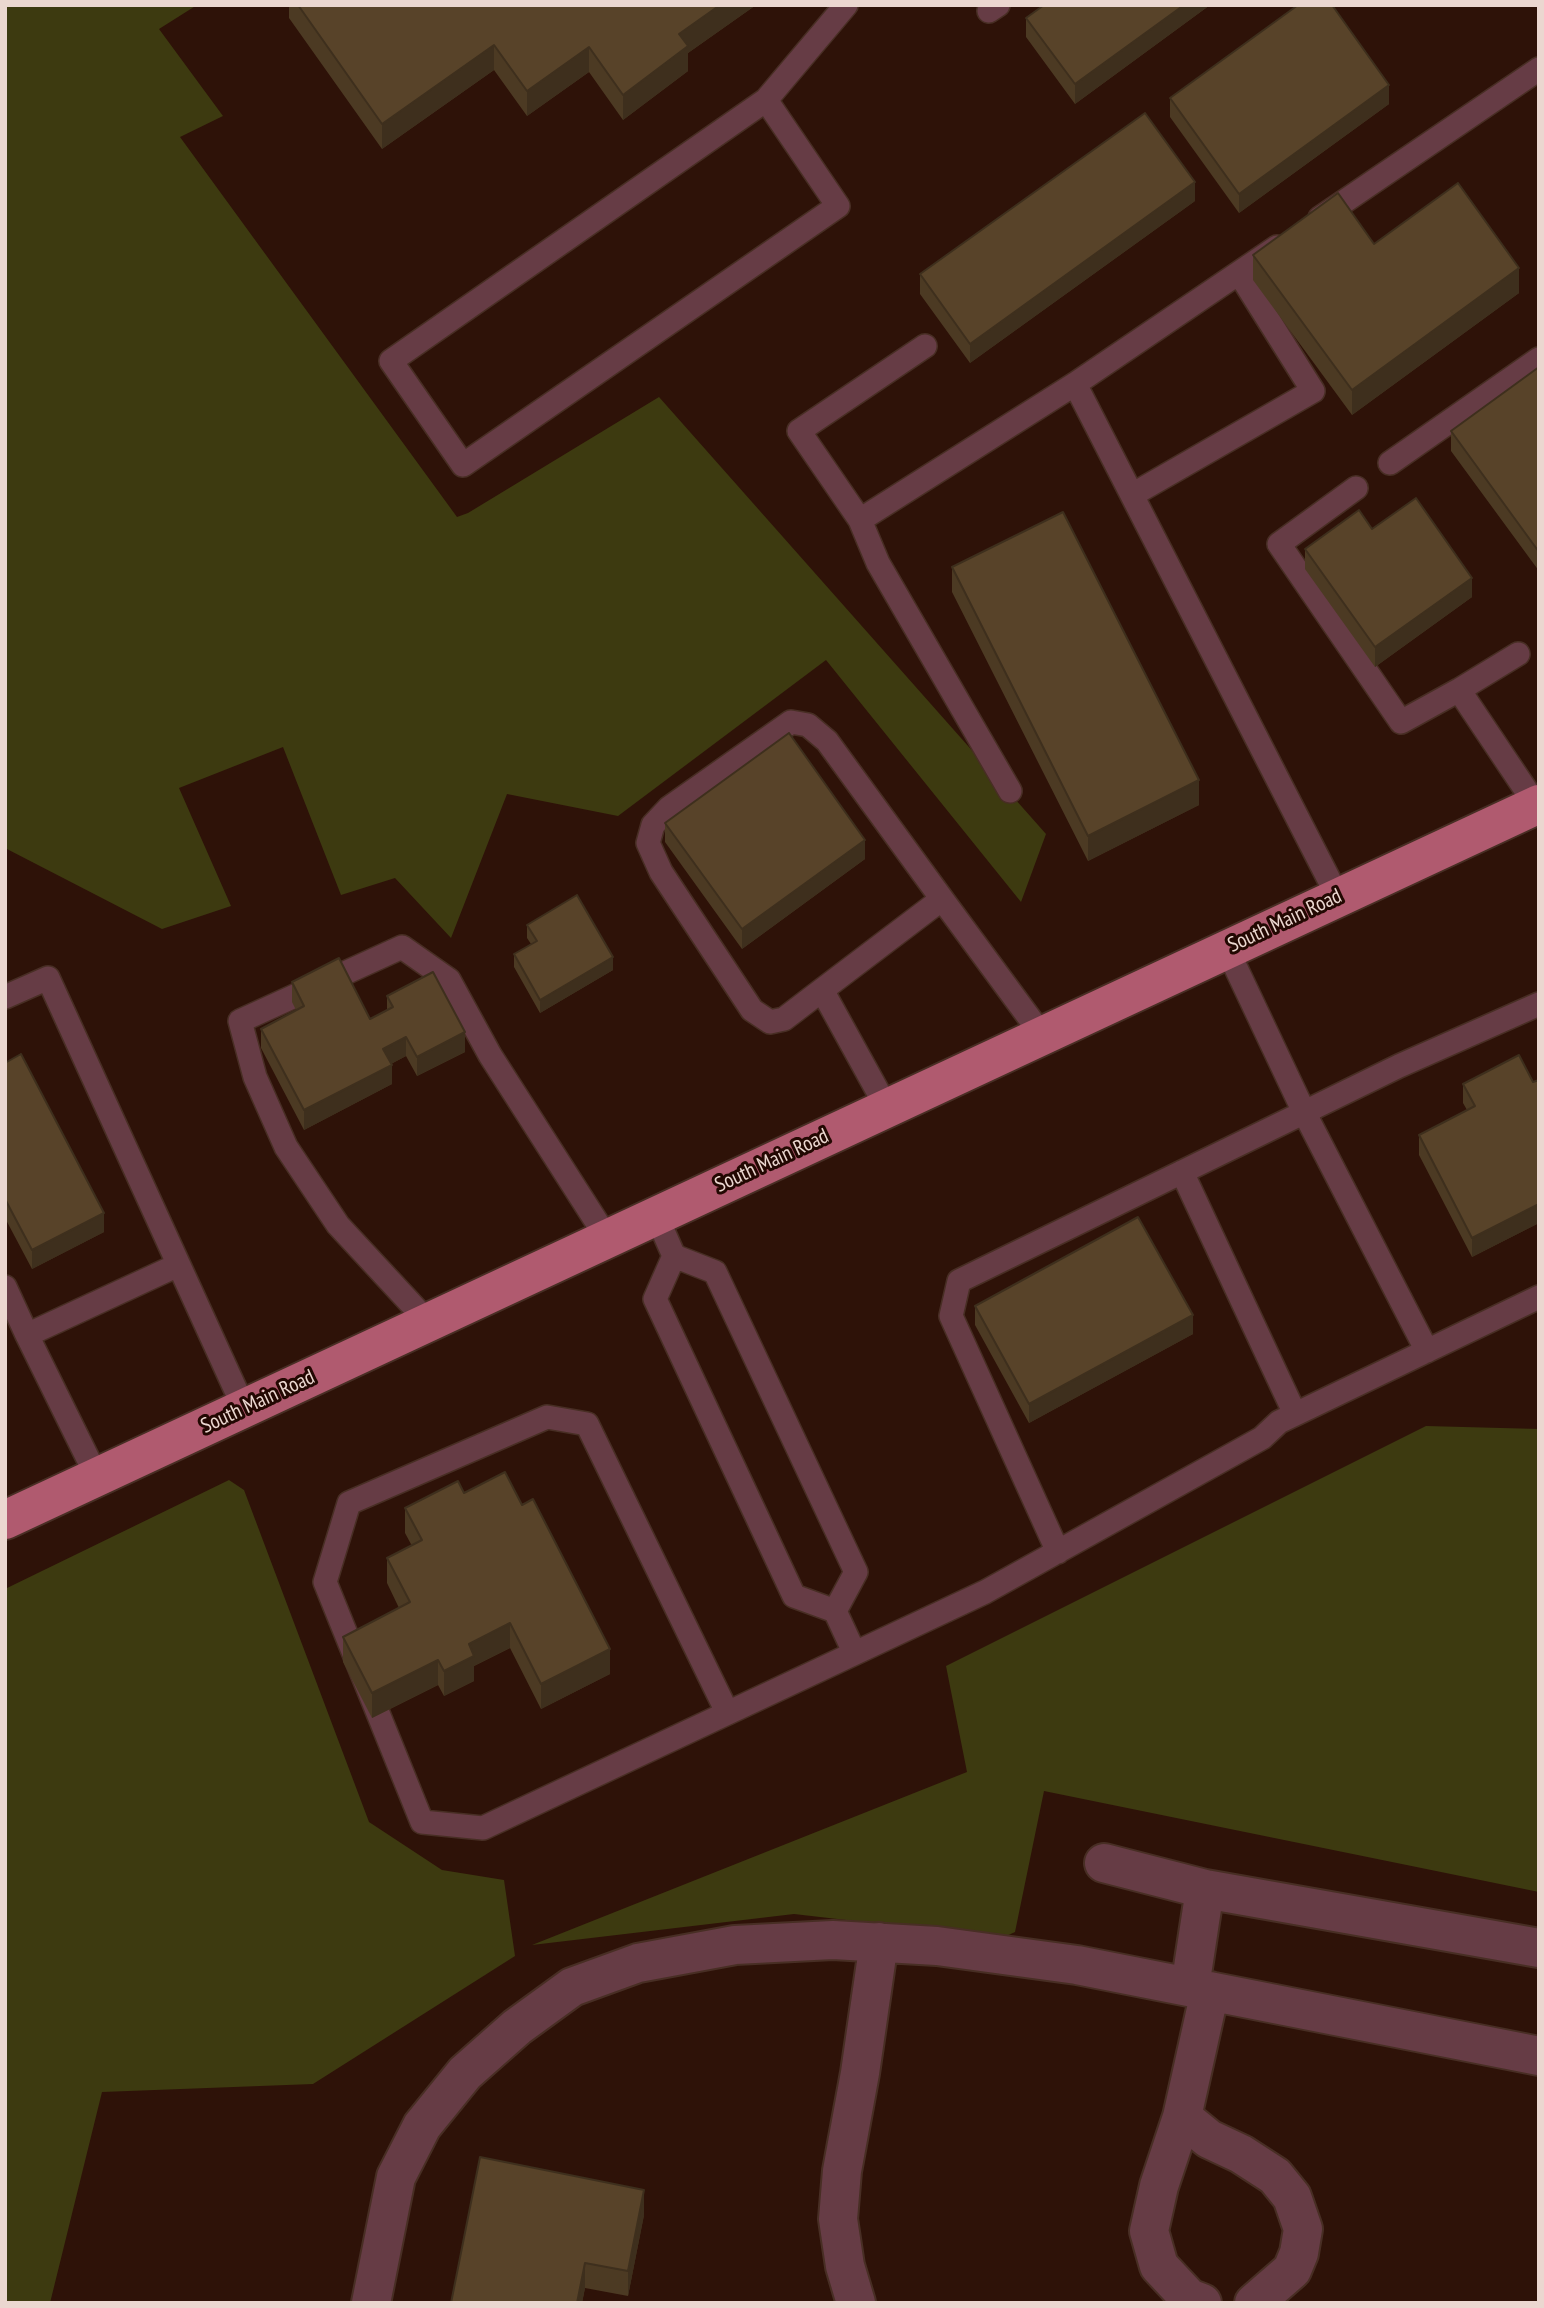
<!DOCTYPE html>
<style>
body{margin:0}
#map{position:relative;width:1544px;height:2308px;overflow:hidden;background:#2e1208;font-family:"PT Sans Narrow",sans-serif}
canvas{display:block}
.frame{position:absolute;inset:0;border:7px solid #ebd7d0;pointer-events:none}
</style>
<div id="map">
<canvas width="1544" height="2308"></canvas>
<div class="frame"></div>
</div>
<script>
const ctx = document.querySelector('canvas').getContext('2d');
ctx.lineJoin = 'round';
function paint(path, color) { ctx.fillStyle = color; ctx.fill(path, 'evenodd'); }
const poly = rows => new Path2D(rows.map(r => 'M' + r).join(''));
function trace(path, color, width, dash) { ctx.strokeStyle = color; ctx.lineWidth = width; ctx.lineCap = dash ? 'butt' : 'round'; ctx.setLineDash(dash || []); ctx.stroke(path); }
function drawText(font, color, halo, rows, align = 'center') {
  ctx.font = font + ' "PT Sans Narrow",sans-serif'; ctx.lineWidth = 6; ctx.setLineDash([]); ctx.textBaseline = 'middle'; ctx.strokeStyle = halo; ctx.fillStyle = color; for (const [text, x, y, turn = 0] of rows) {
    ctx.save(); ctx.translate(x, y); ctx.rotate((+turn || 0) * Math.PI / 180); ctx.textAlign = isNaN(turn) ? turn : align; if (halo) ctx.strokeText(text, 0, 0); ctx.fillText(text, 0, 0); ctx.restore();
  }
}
paint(poly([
 [5,5,197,5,159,29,223,116,180,137,457,517,468,513,659,397,1046,834,1021,902,826,660,618,816,507,794,451,938,395,878,341,895,283,747,179,788,231,906,162,929,5,848],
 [1426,1426,1539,1429,1539,1892,1044,1791,1015,1932,1002,1938,794,1914,532,1945,967,1772,946,1666],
 [229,1480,244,1490,369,1822,442,1870,504,1880,515,1956,313,2084,102,2092,50,2303,5,2303,5,1589]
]), '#3d3a10');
const service = poly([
 [989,11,998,5],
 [766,100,838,206,463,465,391,361,766,100,846,5],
 [1320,218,1539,69],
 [1075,384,1338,897],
 [1390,463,1539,359],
 [1356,488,1279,544,1401,722,1459,690,1536,805],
 [1132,495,1313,391,1239,273],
 [860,520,799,431,925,346],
 [1459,690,1518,654],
 [1010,791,878,563,860,520,1075,384,1277,247],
 [1227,949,1304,1112,1427,1351],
 [822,990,784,1019,770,1022,752,1010,661,872,648,843,653,825,669,808,791,722,808,725,827,741,942,899],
 [5,997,48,978,244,1408],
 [887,1108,822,990,942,899,1042,1035],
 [1182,1172,1295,1414],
 [656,1215,674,1256,715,1272,856,1572,835,1611],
 [674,1256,655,1299,794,1596,835,1611,854,1652],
 [5,1287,27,1335,178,1265],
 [428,1322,338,1225,286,1147,255,1077,240,1021,402,947,449,980,490,1055,607,1238],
 [27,1335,97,1477],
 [1058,1552,951,1316,959,1281,1399,1066,1539,1004],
 [727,1712,587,1424,547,1417,349,1503,325,1582,422,1822,483,1828,985,1592,1262,1438,1279,1422,1539,1297]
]);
const minor = poly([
 [1104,1863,1205,1889,1190,1987],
 [1205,1889,1539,1948],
 [1182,2117,1209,2139,1241,2154,1275,2176,1292,2197,1303,2229,1299,2253,1292,2270,1254,2303],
 [371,2303,396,2177,422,2126,465,2073,517,2027,572,1987,638,1963,735,1945,833,1940,937,1946,1077,1965,1539,2056],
 [856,2303,845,2266,838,2219,842,2171,860,2073,879,1942],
 [1202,2303,1189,2298,1159,2266,1149,2231,1159,2186,1182,2117,1210,1991]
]);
const primary = poly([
 [5,1520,1539,804]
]);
trace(service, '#482e24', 26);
trace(minor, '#482e24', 42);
trace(primary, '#482e24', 42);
trace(service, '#663c45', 23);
trace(minor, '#663c45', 38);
trace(primary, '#b05a6f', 38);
paint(poly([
 [289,5,756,5,688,53,688,71,623,120,589,72,527,116,494,70,382,149,289,18],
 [1210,5,1075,104,1026,37,1026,18],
 [1170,98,1389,104,1239,213,1170,117],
 [1195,201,970,363,920,294,920,274],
 [1374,244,1519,293,1352,415,1253,280,1253,255],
 [1539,367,1539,571,1451,451,1451,431],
 [1372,529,1472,597,1375,667,1305,569,1305,549],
 [952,567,1199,805,1088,861,952,592],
 [665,823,865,859,742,949,665,842],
 [527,925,613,970,540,1013,514,967,514,954,531,944,527,938],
 [292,982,370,1019,387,1010,387,996,465,1052,417,1076,406,1056,391,1064,392,1084,304,1130,261,1048,261,1029,296,1010,292,1002],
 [5,1063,104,1232,32,1269,5,1218],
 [1539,1080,1539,1223,1472,1257,1419,1155,1419,1135,1467,1110,1463,1103,1463,1084,1533,1082],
 [975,1306,1193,1334,1029,1423,975,1325],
 [464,1493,610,1674,541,1709,510,1648,474,1666,474,1681,444,1696,438,1685,372,1718,343,1662,343,1637,399,1608,387,1583,387,1558,412,1546,405,1533,405,1508],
 [644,2215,628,2296,585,2288,582,2303,451,2303]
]), '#4c3a23');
paint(poly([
 [720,5,756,5,688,53,688,71,623,120,623,95,679,34],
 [1184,5,1210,5,1075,104,1075,84],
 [494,45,494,70,382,149,382,124],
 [589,47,589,72,527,116,527,91],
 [1389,85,1389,104,1239,213,1239,194],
 [1195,182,1195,201,970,363,970,344],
 [1519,268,1519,293,1352,415,1352,390],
 [1472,578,1472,597,1375,667,1375,647],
 [1199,780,1199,805,1088,861,1088,836],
 [865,840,865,859,742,949,742,929],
 [613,957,613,970,540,1013,540,1000],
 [465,1032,465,1052,417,1076,417,1057],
 [406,1037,406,1056,383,1068,383,1049],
 [392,1065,392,1084,304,1130,304,1110],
 [1539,1204,1539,1223,1472,1257,1472,1238],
 [104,1213,104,1232,32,1269,32,1250],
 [1193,1315,1193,1334,1029,1423,1029,1404],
 [510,1623,510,1648,474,1666,474,1681,444,1696,444,1671,469,1644],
 [610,1649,610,1674,541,1709,541,1684],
 [438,1660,438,1685,372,1718,372,1693],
 [644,2190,644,2215,628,2296,628,2271],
 [585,2263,585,2288,582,2303,577,2303]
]), '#3e2f1d');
const building = poly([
 [298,5,720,5,679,34,688,46,623,95,589,47,527,91,494,45,382,124,298,5],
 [1044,5,1184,5,1075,84,1026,18,1044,5],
 [1298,5,1332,5,1389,85,1239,194,1170,98,1298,5],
 [1145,113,1195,182,970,344,920,274,1145,113],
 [1458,183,1519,268,1352,390,1253,255,1338,193,1374,244,1458,183],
 [1539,367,1539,552,1451,431,1539,367],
 [1416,498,1472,578,1375,647,1305,549,1359,510,1372,529,1416,498],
 [1063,512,1199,780,1088,836,952,567,1063,512],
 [789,733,865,840,742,929,665,823,789,733],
 [577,895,613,957,540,1000,514,954,537,941,527,925,577,895],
 [339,958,370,1019,393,1007,387,996,433,972,465,1032,417,1057,406,1037,383,1049,392,1065,304,1110,261,1029,304,1006,292,982,339,958],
 [21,1054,104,1213,32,1250,5,1199,5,1063,21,1054],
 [1519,1055,1533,1082,1539,1080,1539,1204,1472,1238,1419,1135,1475,1106,1463,1084,1519,1055],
 [1138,1217,1193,1315,1029,1404,975,1306,1138,1217],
 [505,1472,522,1505,533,1499,610,1649,541,1684,510,1623,469,1644,474,1656,444,1671,438,1660,372,1693,343,1637,410,1602,387,1558,422,1540,405,1508,458,1481,464,1493,505,1472],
 [480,2157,644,2190,628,2271,585,2263,577,2303,451,2303,480,2157]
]);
paint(building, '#584329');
trace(building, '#3e2f1d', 2);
drawText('21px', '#ebd7d0', '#230802', [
 ["South Main Road",1285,921,-25],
 ["South Main Road",772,1161,-25],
 ["South Main Road",258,1402,-25]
]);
</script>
